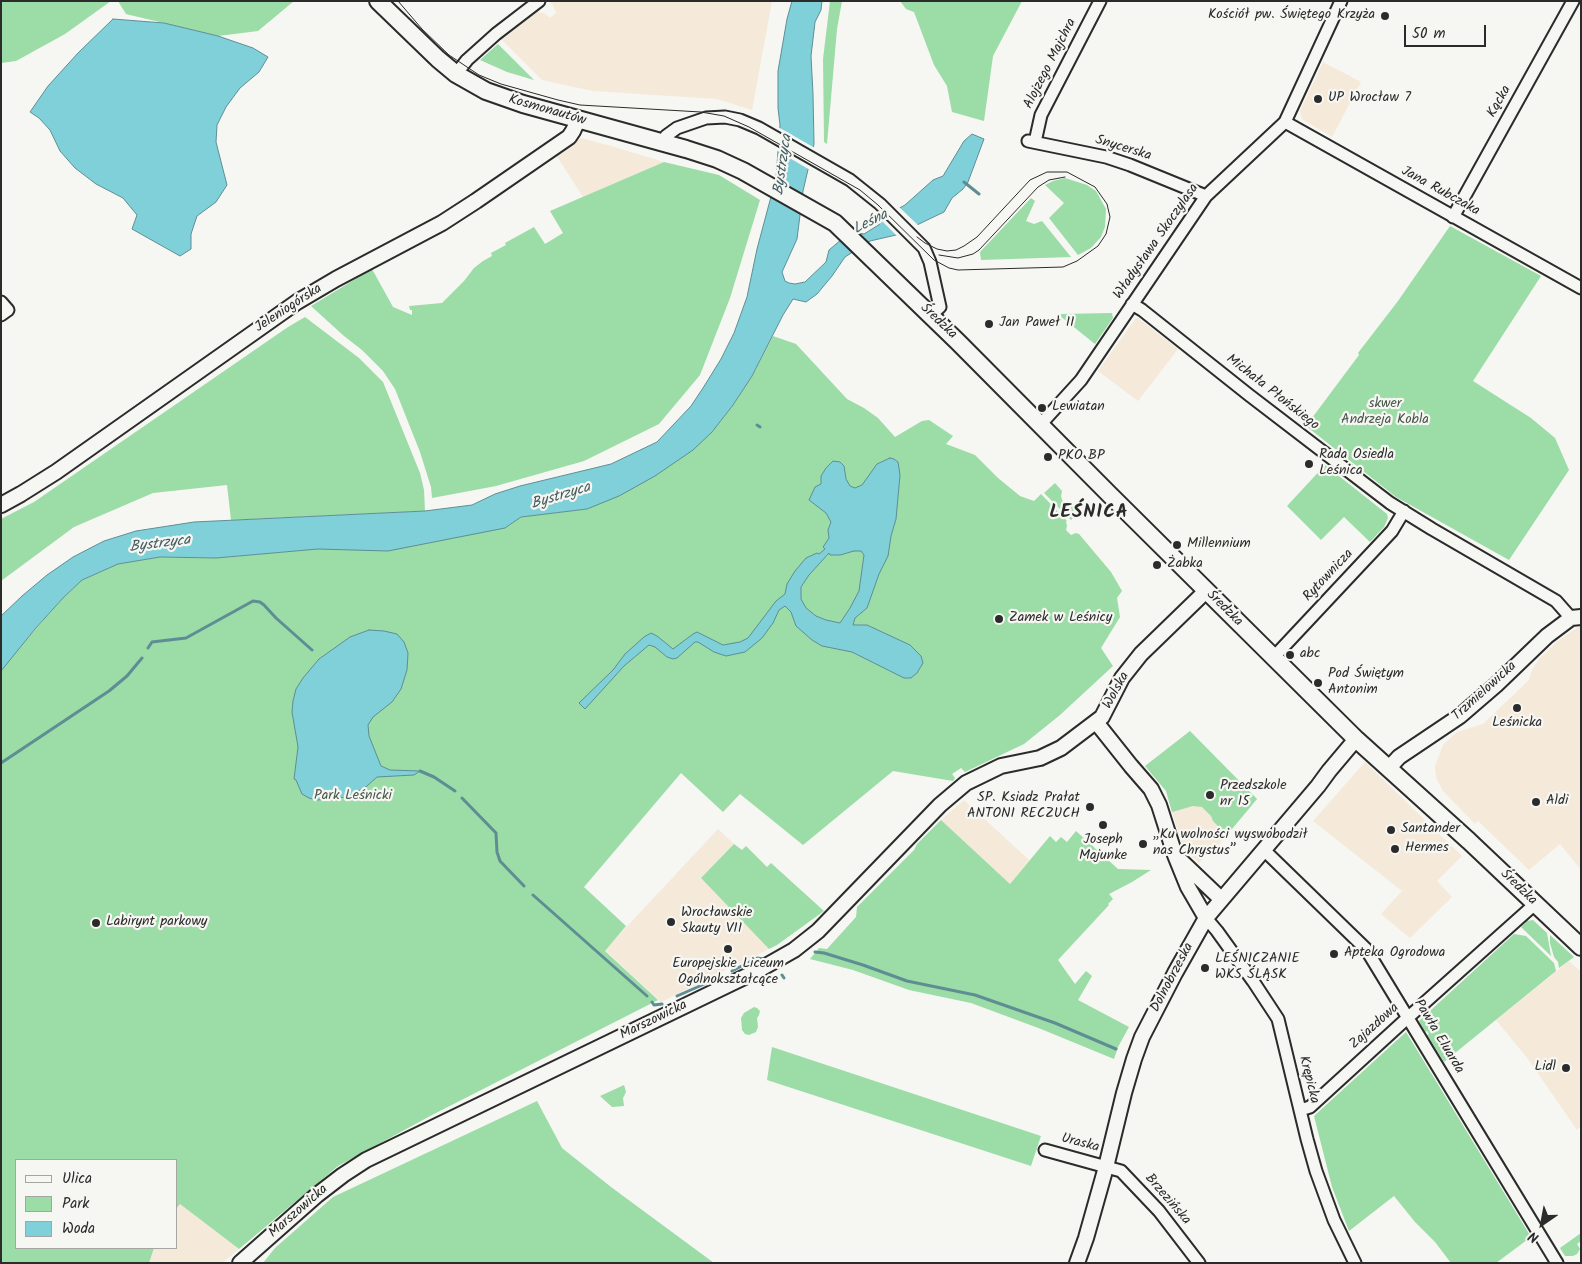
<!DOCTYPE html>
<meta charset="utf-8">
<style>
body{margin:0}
#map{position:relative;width:1582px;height:1264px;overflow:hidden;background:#f6f6f2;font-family:Kalam,sans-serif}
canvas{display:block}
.frame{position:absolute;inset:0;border:2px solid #2b2b2b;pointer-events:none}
.legend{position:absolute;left:15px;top:1159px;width:162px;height:90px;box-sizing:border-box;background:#f6f6f2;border:1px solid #a5a5a2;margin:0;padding:6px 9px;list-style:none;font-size:15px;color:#2b2b2b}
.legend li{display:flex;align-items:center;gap:10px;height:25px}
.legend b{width:25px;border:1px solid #a5a5a2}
.north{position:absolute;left:1517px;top:1199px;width:50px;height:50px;-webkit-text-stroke:4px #f6f6f2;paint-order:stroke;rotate:213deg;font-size:14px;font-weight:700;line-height:20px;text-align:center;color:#2b2b2b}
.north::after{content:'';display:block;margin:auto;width:18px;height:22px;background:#2b2b2b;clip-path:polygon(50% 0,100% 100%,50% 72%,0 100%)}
.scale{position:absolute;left:1404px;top:25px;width:82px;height:22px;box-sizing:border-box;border:2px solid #2b2b2b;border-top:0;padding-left:6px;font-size:15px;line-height:18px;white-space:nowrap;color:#2b2b2b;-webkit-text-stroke:4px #f6f6f2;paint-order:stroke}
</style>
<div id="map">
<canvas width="1582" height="1264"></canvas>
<div class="frame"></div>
<ul class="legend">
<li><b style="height:6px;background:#f6f6f2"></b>Ulica</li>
<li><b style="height:14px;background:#9bdca7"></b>Park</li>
<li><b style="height:14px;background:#80d0da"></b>Woda</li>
</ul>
<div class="north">N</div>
<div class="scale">50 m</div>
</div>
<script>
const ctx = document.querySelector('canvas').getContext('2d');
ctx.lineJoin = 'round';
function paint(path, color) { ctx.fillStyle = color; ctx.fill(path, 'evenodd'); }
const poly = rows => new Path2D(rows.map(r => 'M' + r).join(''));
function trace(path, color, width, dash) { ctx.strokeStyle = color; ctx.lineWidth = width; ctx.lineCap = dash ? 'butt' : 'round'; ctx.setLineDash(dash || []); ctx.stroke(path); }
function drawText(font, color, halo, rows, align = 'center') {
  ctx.font = font + ' Kalam,sans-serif'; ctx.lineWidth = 4.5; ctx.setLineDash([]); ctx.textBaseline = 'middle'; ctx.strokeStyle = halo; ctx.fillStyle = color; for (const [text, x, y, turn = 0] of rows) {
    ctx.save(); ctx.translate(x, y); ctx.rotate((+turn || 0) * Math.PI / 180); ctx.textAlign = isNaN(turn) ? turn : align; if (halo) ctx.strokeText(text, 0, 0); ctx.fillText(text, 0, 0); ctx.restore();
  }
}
paint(poly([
 [551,1,772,1,752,110,717,99,593,91,542,80,502,40,537,12,544,13,550,18,556,13],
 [1323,62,1361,82,1332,137,1302,119,1300,111],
 [581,138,611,146,664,162,583,197,556,155],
 [1136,318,1138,318,1178,349,1138,401,1098,371],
 [1578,627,1581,627,1581,870,1560,844,1529,870,1478,821,1475,824,1443,791,1436,778,1435,766,1443,745,1457,732,1483,724,1529,680,1531,672,1539,659,1559,640],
 [1190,731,1257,799,1222,840,1219,845,1219,852,1216,856,1210,851,1199,863,1183,848,1166,791,1145,766],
 [1365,762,1462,856,1437,881,1452,897,1410,938,1381,914,1402,891,1313,821],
 [964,800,1029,860,1010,884,941,820],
 [718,829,734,844,701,878,769,949,661,1002,605,950],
 [1569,961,1581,972,1581,1126,1577,1130,1528,1059,1496,1020],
 [180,1204,239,1249,222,1263,149,1263,154,1248,176,1248,176,1209]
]), '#f5e9da');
paint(poly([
 [1,1,111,1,65,34,16,61,1,63],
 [118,1,294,1,258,31,218,36,126,14],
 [830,1,842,1,837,29,827,144,824,142,823,59],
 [900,1,1022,1,993,56,984,121,952,112,947,86,934,65,914,12,906,9],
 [498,44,534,80,507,72,480,60],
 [664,162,719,175,760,200,730,298,700,375,659,424,584,461,496,486,432,498,431,487,420,452,395,389,383,371,362,350,344,336,311,306,372,269,393,307,412,315,412,310,410,310,409,306,442,303,464,281,474,268,483,261,492,256,491,253,506,245,505,243,534,227,545,244,563,233,550,211],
 [1065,178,1087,185,1096,191,1106,209,1105,227,1101,237,1091,248,1078,255,1049,218,1064,203,1045,185,1053,181],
 [1031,198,1035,201,1026,221,1034,224,1042,221,1071,257,981,260,980,252],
 [1450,226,1541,276,1473,381,1531,418,1555,438,1569,470,1509,560,1396,497,1306,426,1359,355,1358,353,1398,301],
 [1112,313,1113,318,1095,344,1060,316,1061,314],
 [305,317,359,358,383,382,420,473,424,490,425,511,231,520,227,485,153,493,74,527,1,581,1,519,34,502,288,327],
 [773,336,796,344,847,399,864,408,878,418,895,437,922,421,929,420,953,436,946,444,975,455,998,478,1020,496,1034,501,1041,494,1067,521,1066,522,1067,526,1066,530,1071,535,1076,533,1079,534,1111,572,1122,591,1117,598,1120,617,1101,648,1113,666,1060,715,1024,744,965,772,961,768,952,774,955,778,953,781,893,771,803,845,740,794,723,812,681,773,584,887,626,926,605,951,658,1000,432,1115,338,1166,239,1249,180,1204,176,1209,176,1160,16,1160,16,1248,154,1248,149,1263,1,1263,1,671,3,666,63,598,82,580,118,564,160,557,216,558,318,549,505,528,521,517,587,509,712,432,733,405,752,376],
 [1325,465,1387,514,1388,518,1384,527,1370,542,1344,517,1321,540,1287,506],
 [1055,483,1062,491,1061,496,1063,503,1068,507,1076,506,1080,511,1071,520,1044,493],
 [1190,731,1257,799,1227,835,1213,821,1211,816,1202,807,1193,806,1172,812,1166,791,1145,766],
 [941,820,1010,884,1050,836,1056,842,1061,837,1067,842,1076,831,1118,869,1151,870,1132,882,1109,894,1113,899,1108,904,1109,905,1058,960,1075,984,1086,971,1092,976,1078,1000,1129,1027,1118,1047,1114,1059,1041,1029,971,1003,909,990,853,970,810,959,819,948,827,949,856,917,857,907,914,850,917,844],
 [734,844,742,850,746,846,767,867,771,863,824,911,777,945,769,949,701,878],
 [1533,920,1547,933,1551,956,1521,927,1527,921],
 [1514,934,1526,936,1554,963,1556,971,1444,1062,1427,1035,1429,1034,1427,1031,1425,1032,1419,1021],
 [1550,935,1574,957,1559,968,1558,962,1554,957,1550,943],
 [754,1007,757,1008,760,1011,759,1015,757,1018,758,1027,756,1032,749,1035,745,1034,742,1030,741,1018,744,1013],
 [1406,1032,1531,1237,1496,1263,1451,1263,1435,1242,1415,1222,1394,1196,1349,1231,1332,1187,1314,1116],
 [772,1047,1041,1136,1031,1166,767,1080],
 [624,1085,626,1092,623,1098,624,1106,612,1107,600,1096],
 [537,1101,562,1148,611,1187,714,1263,263,1263,275,1248,333,1197],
 [1581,1233,1581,1241,1577,1244,1580,1249,1577,1254,1573,1256,1565,1256,1560,1248]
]), '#9bdca7');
const water = poly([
 [792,1,822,1,821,10,815,22,811,56,813,94,814,144,803,191,797,239,782,272,785,281,789,283,795,284,805,282,826,262,829,250,855,228,859,233,864,234,880,224,880,219,905,205,933,180,943,176,964,141,972,134,984,139,968,182,963,189,952,198,944,212,896,235,870,241,845,257,832,276,817,294,806,302,793,299,783,315,752,376,733,405,712,432,693,450,655,476,619,496,587,509,521,517,505,528,388,551,318,549,216,558,160,557,118,564,82,580,63,598,35,629,1,671,1,616,22,596,47,575,73,557,104,541,136,531,194,522,425,511,472,505,495,494,520,486,611,464,657,442,691,406,703,388,721,359,734,333,747,297,757,249,776,178,780,125,778,108,778,71,787,19,792,1],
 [113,19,164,23,218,36,253,48,268,57,259,72,240,88,226,107,217,125,216,142,227,185,216,202,197,216,191,234,191,249,180,256,132,229,137,215,123,198,96,184,75,168,60,151,50,130,39,118,30,112,48,86,78,53,113,19],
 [890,458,894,459,898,462,900,475,896,519,891,536,888,556,879,574,867,608,855,618,853,625,867,625,910,645,921,656,923,663,917,673,911,678,904,678,852,652,822,646,812,640,796,626,791,612,785,606,779,610,773,623,762,638,745,652,726,656,714,652,698,642,695,642,677,658,673,659,667,657,655,647,649,645,624,666,585,709,579,703,613,670,625,654,644,637,651,633,657,636,673,649,693,634,697,632,723,645,740,642,748,638,776,601,785,594,787,584,795,571,806,558,817,553,819,554,825,549,823,547,829,538,828,530,831,522,826,513,809,500,815,487,821,484,821,476,826,468,833,461,840,462,844,466,846,479,850,486,855,488,862,485,877,464,890,458],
 [854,551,861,551,864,555,859,591,850,608,840,623,826,620,816,616,806,608,801,599,801,587,809,575,829,553,830,555,840,555,854,551],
 [369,630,384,631,397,634,404,642,408,653,407,670,401,689,392,702,373,717,368,725,369,736,381,766,390,770,420,771,414,775,377,777,367,786,348,797,317,800,309,798,302,794,296,780,294,779,298,747,292,712,293,701,296,689,303,678,319,659,350,637,369,630]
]);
paint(water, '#80d0da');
trace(water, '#5e8e94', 1);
paint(poly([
 [778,127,815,148,810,170,776,150],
 [898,206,919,226,898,237,878,217]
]), '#f6f6f2');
trace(poly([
 [964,182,979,194],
 [757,425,760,427],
 [148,648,152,642,186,638,253,601,260,602,264,605,276,618,312,650],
 [1,763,109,691,127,676,142,658],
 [420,771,434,777,455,791],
 [462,798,496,833,497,852,500,861,524,886],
 [533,895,647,996],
 [815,952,824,953,863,965,907,981,975,995,1055,1023,1116,1049],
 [732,971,757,958,764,959],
 [782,975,784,978],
 [677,996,718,978],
 [652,1002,654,1005,662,1004]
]), '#5e8e94', 3);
const minor = poly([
 [456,74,467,60,496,34,539,1],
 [1285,122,1581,288],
 [1028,141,1106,157,1130,165,1206,196],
 [1035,142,1041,115,1100,1],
 [663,143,666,136,677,128,706,118,725,117,740,120,759,128,850,180,880,204,924,248,930,262,940,307,931,315],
 [1453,217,1573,1],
 [1,302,8,310,1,315],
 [1132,304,1142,310,1249,395,1390,503,1432,529,1556,601,1571,618],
 [1040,425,1081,380,1206,196,1285,122,1341,1],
 [1273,658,1392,531,1404,511],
 [1264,850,1366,949,1557,1263],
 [1206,918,1217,931,1253,981,1278,1019,1307,1139,1316,1171,1334,1220,1355,1263],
 [1300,1110,1310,1107,1403,1022,1535,904],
 [1045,1150,1121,1171,1159,1211,1199,1263]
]);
const tertiary = poly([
 [1,505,21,494,56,472,297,302,336,279,442,223,476,201,569,137,573,131,578,120],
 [1096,722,1131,766,1151,789,1159,805,1175,855,1188,887,1206,918],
 [1389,768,1399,757,1460,716,1496,685,1547,636,1571,618,1581,617],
 [1179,859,1221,899],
 [240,1263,317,1195,343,1175,366,1160,757,971,794,950,818,931,940,805,966,783,1001,766,1040,758,1061,748,1102,717,1122,678,1141,654,1206,591],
 [1077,1263,1086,1238,1106,1167,1124,1093,1134,1059,1142,1037,1175,973,1206,918,1318,786,1329,771,1356,739]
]);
const secondary = poly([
 [378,1,438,59,456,74,486,91,523,104,686,149,717,159,743,171,835,223,958,342,1109,494,1356,739,1469,841,1581,947]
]);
trace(minor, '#2b2b2b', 15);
trace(tertiary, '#2b2b2b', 18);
trace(secondary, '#2b2b2b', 20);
trace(minor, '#f6f6f2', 11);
trace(tertiary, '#f6f6f2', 14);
trace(secondary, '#f6f6f2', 16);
trace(poly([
 [398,1,422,29,449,55,479,75,501,84,558,100,580,105,701,112,724,116,749,127,860,190,878,205,934,260,949,268,958,270,1063,267,1077,261,1098,246,1106,234,1110,217,1107,204,1095,187,1067,172,1047,172,1030,180,977,237,964,246,956,250,947,251,937,249,925,243,917,237],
 [939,255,958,258,973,254,979,250,1038,187,1049,180,1065,177]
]), '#2b2b2b', 1);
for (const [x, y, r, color] of [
 [1385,16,5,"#2b2b2b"],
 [1318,99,5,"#2b2b2b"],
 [989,324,5,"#2b2b2b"],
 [1042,408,5,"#2b2b2b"],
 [1048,457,5,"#2b2b2b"],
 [1309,464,5,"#2b2b2b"],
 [1177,545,5,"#2b2b2b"],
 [1157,565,5,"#2b2b2b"],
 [999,619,5,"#2b2b2b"],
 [1290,655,5,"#2b2b2b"],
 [1318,683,5,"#2b2b2b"],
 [1517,708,5,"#2b2b2b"],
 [1210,795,5,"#2b2b2b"],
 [1536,802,5,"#2b2b2b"],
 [1090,807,5,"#2b2b2b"],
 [1103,825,5,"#2b2b2b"],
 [1391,830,5,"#2b2b2b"],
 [1143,844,5,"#2b2b2b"],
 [1395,849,5,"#2b2b2b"],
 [671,922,5,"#2b2b2b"],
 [96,923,5,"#2b2b2b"],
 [728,949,5,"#2b2b2b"],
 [1334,954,5,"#2b2b2b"],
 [1205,968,5,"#2b2b2b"],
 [1566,1068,5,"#2b2b2b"]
]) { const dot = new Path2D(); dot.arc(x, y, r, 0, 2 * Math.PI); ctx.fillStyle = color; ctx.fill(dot); trace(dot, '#f6f6f2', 2); }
drawText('14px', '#2b2b2b', '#f6f6f2', [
 ["Kościół pw. Świętego Krzyża",1375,16,"right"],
 ["UP Wrocław 7",1328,99],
 ["Jan Paweł II",999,324],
 ["Lewiatan",1052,408],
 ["Rada Osiedla",1319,456],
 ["Leśnica",1319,472],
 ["PKO BP",1058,457],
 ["Millennium",1187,545],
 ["Żabka",1167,565],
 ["Zamek w Leśnicy",1009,619],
 ["abc",1300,655],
 ["Pod Świętym",1328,675],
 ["Antonim",1328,691],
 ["Leśnicka",1517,724,"center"],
 ["Przedszkole",1220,787],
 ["nr 15",1220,803],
 ["SP. Ksiadz Prałat",1080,799,"right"],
 ["ANTONI RECZUCH",1080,815,"right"],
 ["Aldi",1546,802],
 ["Santander",1401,830],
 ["„Ku wolności wyswobodził",1153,836],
 ["nas Chrystus”",1153,852],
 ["Joseph",1103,841,"center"],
 ["Majunke",1103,857,"center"],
 ["Hermes",1405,849],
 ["Wrocławskie",681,914],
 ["Skauty VII",681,930],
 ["Labirynt parkowy",106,923],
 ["Apteka Ogrodowa",1344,954],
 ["LEŚNICZANIE",1215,960],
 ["WKS ŚLĄSK",1215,976],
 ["Europejskie Liceum",728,965,"center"],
 ["Ogólnokształcące",728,981,"center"],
 ["Lidl",1556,1068,"right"]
], 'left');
drawText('14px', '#2b2b2b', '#f6f6f2', [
 ["Alojzego Majchra",1051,64,-63],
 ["Kącka",1500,102,-61],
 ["Kosmonautów",547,111,16],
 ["Snycerska",1123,149,17],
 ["Jana Rubczaka",1440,192,29],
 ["Władysława Skoczylasa",1157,242,-55],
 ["Jeleniogórska",289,309,-33],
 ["Średzka",938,322,44],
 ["Michała Płońskiego",1272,393,38],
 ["Rytownicza",1329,576,-47],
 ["Średzka",1224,609,45],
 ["Wolska",1117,691,-61],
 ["Trzmielowicka",1485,692,-42],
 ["Średzka",1518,888,44],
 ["Dolnobrzeska",1173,978,-62],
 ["Marszowicka",654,1021,-26],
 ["Zajazdowa",1375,1027,-42],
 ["Pawła Eluarda",1438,1037,59],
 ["Krępicka",1308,1080,76],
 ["Uraska",1080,1144,15],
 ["Brzezińska",1167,1200,49],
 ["Marszowicka",299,1212,-41]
]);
drawText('14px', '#47574a', '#f6f6f2', [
 ["skwer",1385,405],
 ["Andrzeja Kobla",1385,421],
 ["Park Leśnicki",353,797]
]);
drawText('italic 15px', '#445d60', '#f6f6f2', [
 ["Bystrzyca",784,165,-82],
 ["Leśna",871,223,-27],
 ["Bystrzyca",561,497,-17],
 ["Bystrzyca",160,545,-7]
]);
ctx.letterSpacing = '1px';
drawText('bold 19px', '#2b2b2b', '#f6f6f2', [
 ["LEŚNICA",1089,514]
]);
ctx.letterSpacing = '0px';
</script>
